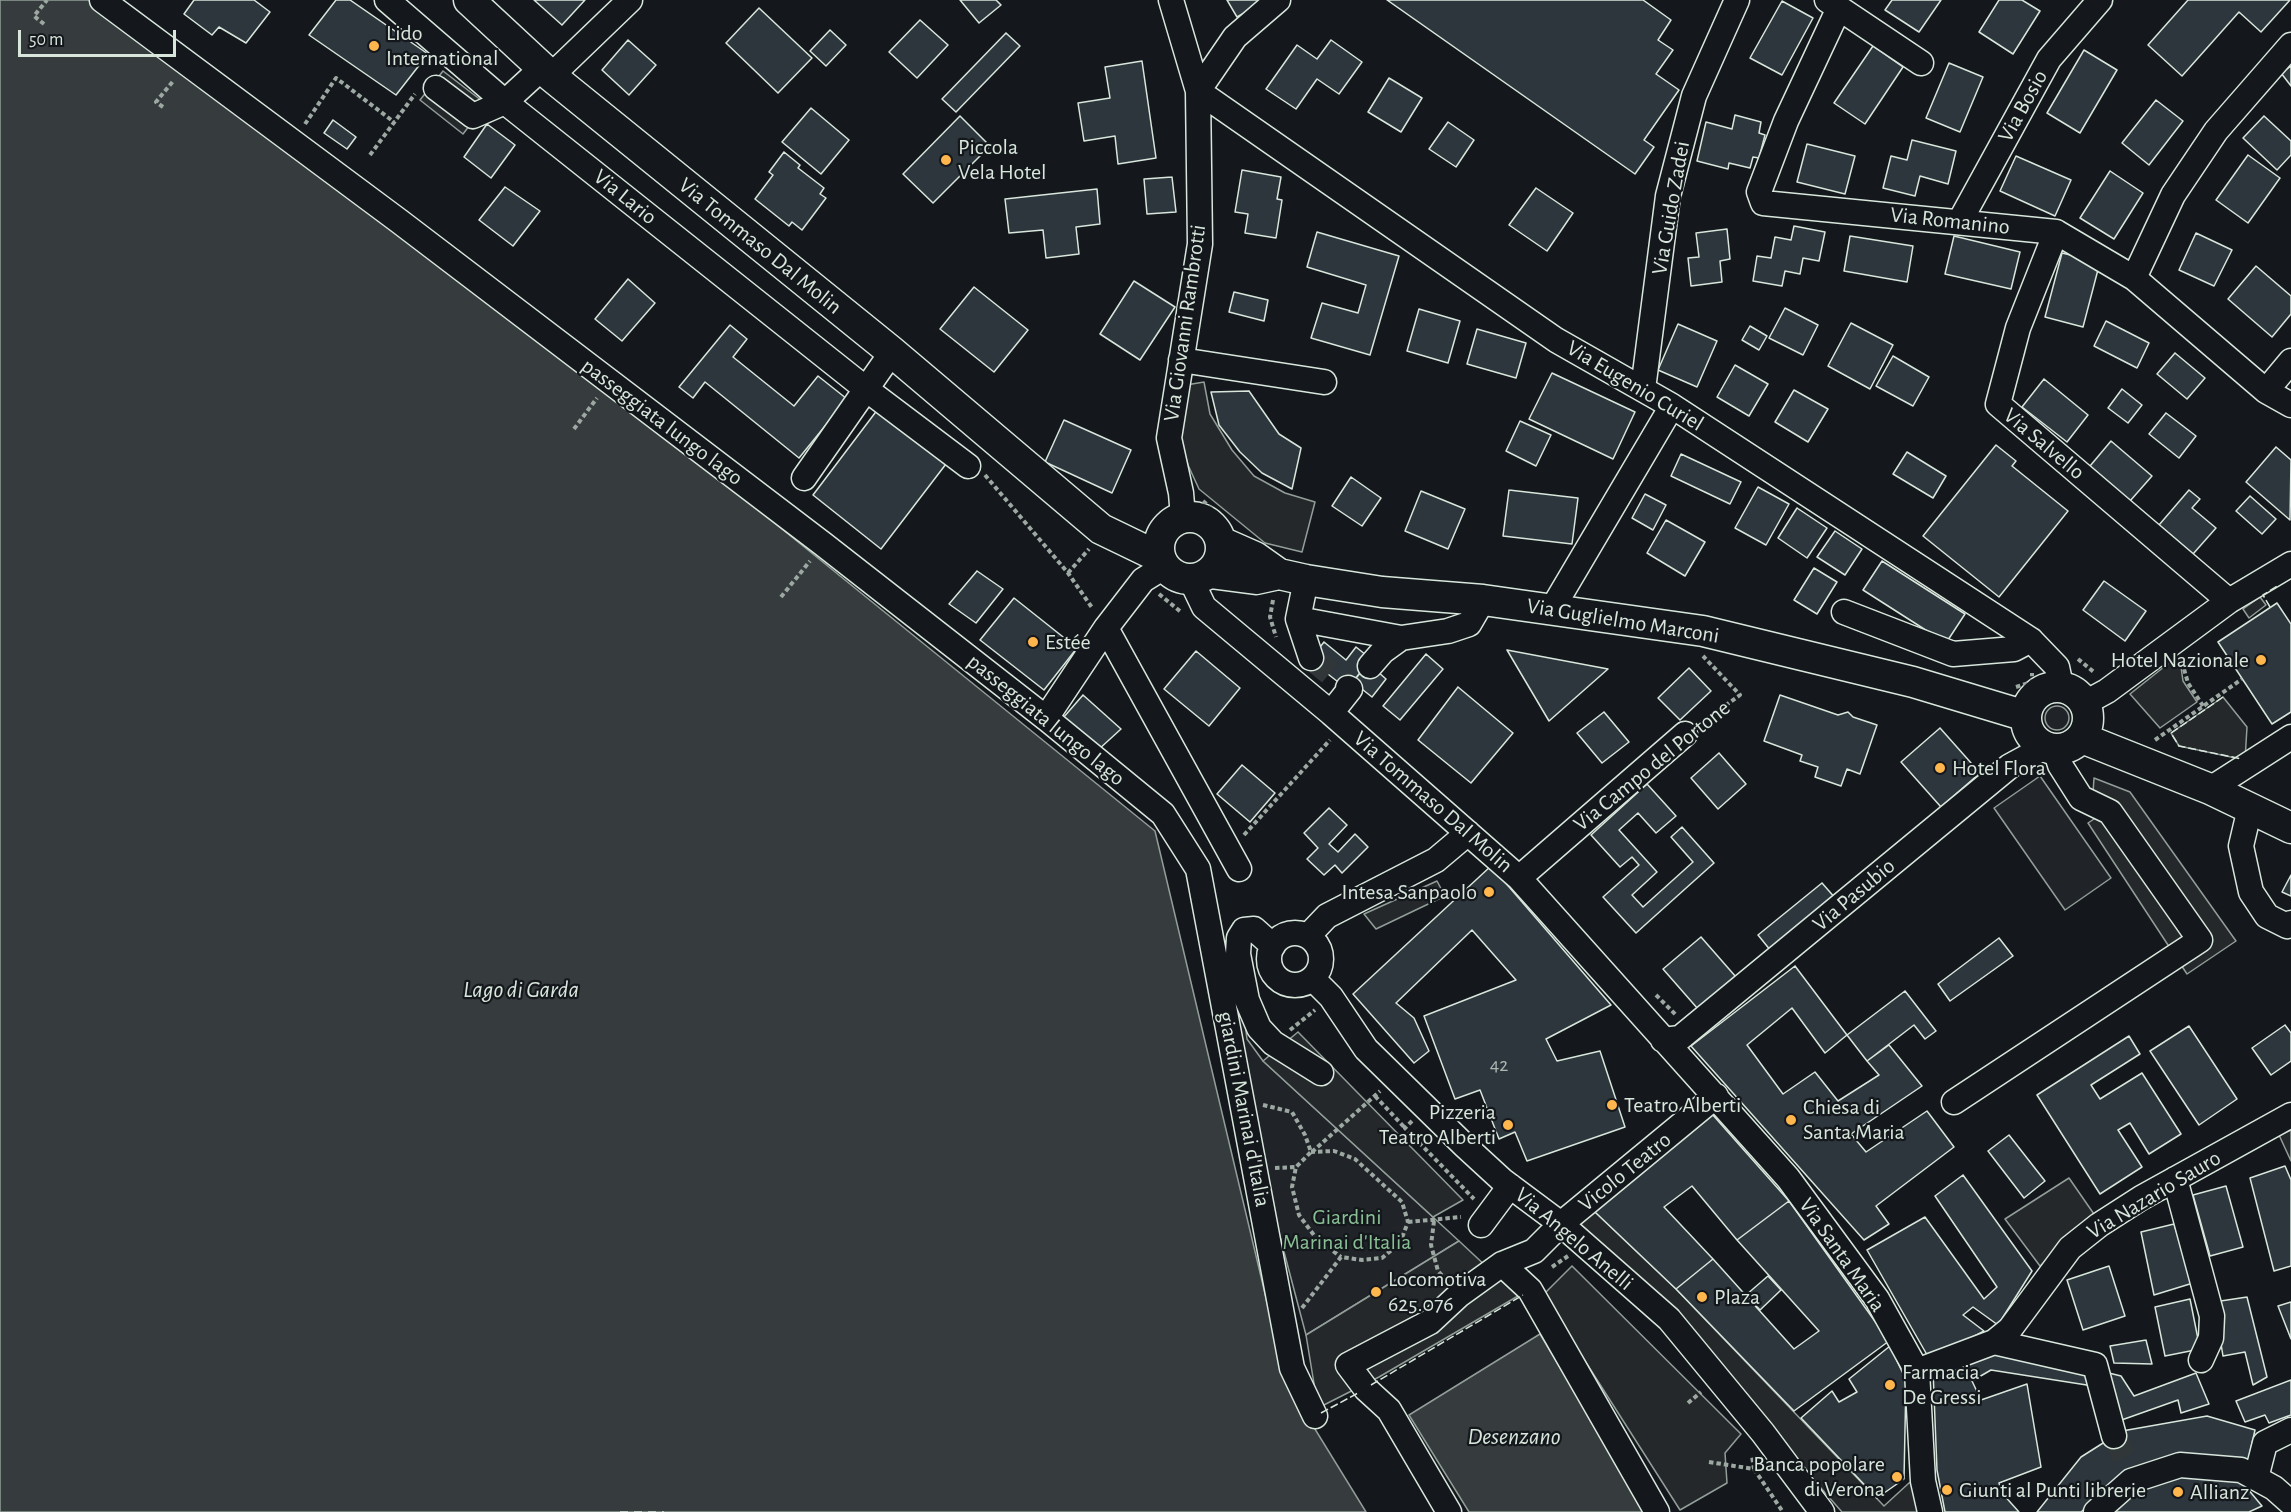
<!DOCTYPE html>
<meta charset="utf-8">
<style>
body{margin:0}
#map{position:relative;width:2291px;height:1512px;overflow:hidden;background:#14181c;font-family:"Alegreya Sans",sans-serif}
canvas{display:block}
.scale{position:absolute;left:18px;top:30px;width:158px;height:27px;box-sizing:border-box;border:3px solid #d8e6dc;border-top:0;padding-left:8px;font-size:18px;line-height:21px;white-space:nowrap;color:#d8e6dc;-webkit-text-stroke:4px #14181c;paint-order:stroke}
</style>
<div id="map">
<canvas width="2291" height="1512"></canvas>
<div class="scale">50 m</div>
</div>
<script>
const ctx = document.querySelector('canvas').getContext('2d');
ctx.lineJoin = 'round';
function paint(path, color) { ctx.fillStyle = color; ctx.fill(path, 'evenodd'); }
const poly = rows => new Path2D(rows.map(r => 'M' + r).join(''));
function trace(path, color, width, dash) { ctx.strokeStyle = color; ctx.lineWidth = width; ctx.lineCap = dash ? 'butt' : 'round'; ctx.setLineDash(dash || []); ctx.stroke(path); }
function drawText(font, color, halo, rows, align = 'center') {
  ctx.font = font + ' "Alegreya Sans",sans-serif'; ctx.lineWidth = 4.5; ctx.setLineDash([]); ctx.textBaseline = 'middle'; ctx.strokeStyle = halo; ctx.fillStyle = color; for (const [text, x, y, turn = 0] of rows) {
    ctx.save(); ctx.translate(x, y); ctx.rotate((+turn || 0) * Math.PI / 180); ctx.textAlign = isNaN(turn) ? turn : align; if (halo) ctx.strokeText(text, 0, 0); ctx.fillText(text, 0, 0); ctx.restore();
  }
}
const green = poly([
 '2045 718a12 12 0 1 1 24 0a12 12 0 1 1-24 0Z',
 [2040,776,2111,878,2065,910,1994,808,2040,776],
 [1237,961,1247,1039,1263,1061,1459,1241,1306,1335,1254,1138,1220,964,1237,961]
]);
paint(green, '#202428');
trace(green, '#939e99', 1.5);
const parking = poly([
 [443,71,486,104,463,134,420,100,443,71],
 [1204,382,1210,414,1232,450,1254,476,1285,493,1315,502,1302,552,1265,543,1199,489,1188,465,1179,436,1186,385,1204,382],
 [2260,597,2266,605,2249,618,2243,609,2260,597],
 [2174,659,2181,667,2183,681,2197,702,2160,728,2130,694,2174,659],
 [2223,697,2247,727,2245,760,2179,746,2171,733,2223,697],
 [2094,778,2130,792,2236,941,2187,974,2088,823,2100,815,2093,793,2094,778],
 [1437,881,1445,896,1376,929,1364,914,1437,881],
 [1298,1032,1463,1200,1433,1217,1263,1061,1298,1032],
 [2291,1130,2291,1161,2279,1135,2291,1130],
 [2069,1178,2096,1217,2040,1266,2005,1219,2069,1178],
 [1583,1206,1595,1212,1676,1289,1884,1506,1909,1483,1923,1481,1930,1512,1842,1512,1769,1429,1569,1217,1583,1206],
 [1459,1241,1518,1296,1379,1377,1318,1408,1306,1335,1459,1241],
 [1572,1266,1741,1434,1725,1453,1727,1483,1680,1510,1543,1295,1572,1266]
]);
paint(parking, '#24282b');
trace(parking, '#939e99', 1.5);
const water = poly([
 [0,0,98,0,498,299,1155,831,1286,1382,1366,1512,0,1512,0,0],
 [1540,1334,1647,1512,1469,1512,1409,1415,1540,1334]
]);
paint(water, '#363b3e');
trace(water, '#939e99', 1.5);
trace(poly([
 [620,1512,664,1512]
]), '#d8e6dc', 1.5, [8, 6]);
const building = poly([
 [194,0,254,0,270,12,246,43,219,27,212,35,184,14,194,0],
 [336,0,350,0,428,54,396,95,309,35,336,0],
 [534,0,585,0,562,25,534,0],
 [960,0,996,0,1001,5,979,23,960,0],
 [1227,0,1267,0,1237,17,1227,0],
 [1387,0,1643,0,1671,20,1658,40,1673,50,1656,74,1679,90,1644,140,1654,147,1635,174,1387,0],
 [1892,0,1941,0,1919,32,1885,10,1892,0],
 [1999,0,2022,0,2040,11,2013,54,1979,32,1999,0],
 [2188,0,2290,0,2261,32,2239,12,2182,76,2148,45,2188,0],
 [1782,1,1813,18,1782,75,1750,58,1782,1],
 [759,8,812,58,778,93,726,43,759,8],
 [920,20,948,45,917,78,889,52,920,20],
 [830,30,846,45,826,66,810,51,830,30],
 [1006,33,1020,46,956,112,942,99,1006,33],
 [628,40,656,65,629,95,602,70,628,40],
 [1331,40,1362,62,1339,94,1317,79,1296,109,1266,89,1297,45,1317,59,1331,40],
 [1873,46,1903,67,1865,124,1834,103,1873,46],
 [2084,50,2117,70,2080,133,2047,113,2084,50],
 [1142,61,1156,158,1118,164,1115,136,1084,141,1078,103,1110,98,1105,67,1142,61],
 [1949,63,1983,77,1960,132,1926,118,1949,63],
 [2291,66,2291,86,2281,73,2291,66],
 [1389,78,1422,98,1401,132,1368,112,1389,78],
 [2156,100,2183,121,2149,165,2122,143,2156,100],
 [811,108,849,140,821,174,782,142,811,108],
 [1735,115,1761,122,1759,133,1765,135,1759,158,1753,157,1750,168,1729,163,1728,169,1697,161,1706,122,1732,129,1735,115],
 [960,116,990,146,933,203,903,174,960,116],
 [2264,116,2291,141,2291,155,2277,170,2243,138,2264,116],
 [333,120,356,137,347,149,324,133,333,120],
 [1448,122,1474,140,1456,167,1429,149,1448,122],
 [487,124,515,145,491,178,464,157,487,124],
 [1912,140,1956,151,1948,184,1920,176,1915,196,1883,188,1891,156,1907,160,1912,140],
 [1807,144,1855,156,1845,194,1797,182,1807,144],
 [784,152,800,165,798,168,824,188,820,194,826,198,802,230,792,222,789,226,755,199,773,175,769,172,784,152],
 [2248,155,2280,178,2248,223,2216,200,2248,155],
 [2016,156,2071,180,2055,216,2000,191,2016,156],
 [1242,170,1281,177,1277,199,1282,200,1276,238,1245,233,1248,214,1235,212,1242,170],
 [2110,171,2143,193,2114,239,2080,218,2110,171],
 [1172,177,1176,212,1147,214,1144,179,1172,177],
 [505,187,540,211,513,246,479,220,505,187],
 [1536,188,1573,213,1547,251,1509,225,1536,188],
 [1097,189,1100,224,1076,227,1079,254,1046,258,1043,230,1009,233,1005,199,1097,189],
 [1794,226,1825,232,1819,261,1803,258,1800,274,1785,271,1782,286,1753,281,1757,256,1771,258,1775,237,1791,240,1794,226],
 [1727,229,1730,259,1720,261,1722,282,1691,286,1688,258,1699,257,1696,233,1727,229],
 [1317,232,1399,256,1370,355,1311,338,1322,303,1358,313,1366,285,1307,267,1317,232],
 [2196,233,2232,250,2214,286,2179,270,2196,233],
 [1850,236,1913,246,1907,282,1844,271,1850,236],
 [1954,236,2020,252,2011,289,1945,274,1954,236],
 [2062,253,2100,262,2083,327,2045,317,2062,253],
 [2256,266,2291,296,2291,314,2272,337,2228,299,2256,266],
 [628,279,655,303,622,341,595,319,628,279],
 [1134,281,1175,307,1140,360,1100,334,1134,281],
 [974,287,1028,330,994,372,940,329,974,287],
 [1234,292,1268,300,1264,321,1229,312,1234,292],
 [1785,308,1818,325,1803,355,1769,338,1785,308],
 [1419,309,1460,321,1448,363,1407,351,1419,309],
 [2106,321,2149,343,2137,368,2094,346,2106,321],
 [1851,323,1893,345,1870,389,1828,366,1851,323],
 [1678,324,1717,341,1697,387,1658,370,1678,324],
 [730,325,747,339,733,357,794,406,818,376,847,399,799,458,705,382,693,398,679,387,730,325],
 [1750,326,1767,336,1759,350,1742,340,1750,326],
 [1477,329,1526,343,1516,378,1467,364,1477,329],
 [2175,353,2205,378,2187,399,2157,374,2175,353],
 [1893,356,1929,377,1913,406,1876,386,1893,356],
 [1735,365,1768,384,1749,416,1717,397,1735,365],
 [1552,373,1635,412,1613,459,1529,419,1552,373],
 [2044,379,2088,415,2067,442,2022,407,2044,379],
 [2122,389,2142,405,2128,423,2108,408,2122,389],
 [1794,390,1828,409,1808,442,1775,422,1794,390],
 [1249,391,1279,434,1301,448,1292,489,1262,473,1240,452,1219,425,1211,392,1249,391],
 [878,409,946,464,881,549,813,495,878,409],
 [2166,413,2196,436,2179,458,2149,434,2166,413],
 [1064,420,1131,450,1112,493,1045,462,1064,420],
 [1520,421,1551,435,1536,466,1506,451,1520,421],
 [2111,441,2152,476,2130,501,2090,466,2111,441],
 [1996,445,2016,461,2012,466,2068,511,1999,597,1923,536,1996,445],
 [2276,447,2291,460,2290,520,2246,482,2276,447],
 [1907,452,1946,476,1933,498,1893,474,1907,452],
 [1681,454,1741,482,1730,504,1671,476,1681,454],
 [1351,477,1381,498,1362,526,1332,506,1351,477],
 [1758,487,1789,504,1766,545,1735,528,1758,487],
 [1509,490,1578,498,1572,544,1503,536,1509,490],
 [2189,490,2200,499,2192,508,2216,528,2193,554,2159,525,2189,490],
 [1421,491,1465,509,1448,549,1405,531,1421,491],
 [1645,494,1666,505,1653,530,1632,518,1645,494],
 [2250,496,2276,519,2262,534,2236,511,2250,496],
 [1797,508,1827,528,1807,558,1778,538,1797,508],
 [1666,520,1705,542,1685,576,1647,553,1666,520],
 [1835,531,1862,549,1845,575,1817,557,1835,531],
 [1882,561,1965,614,1946,643,1863,590,1882,561],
 [1814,568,1837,582,1817,614,1794,600,1814,568],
 [977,571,1003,589,976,623,949,604,977,571],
 [2104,581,2146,611,2125,641,2083,610,2104,581],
 [1014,598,1077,648,1044,690,980,640,1014,598],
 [2277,603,2291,624,2291,712,2272,724,2218,642,2277,603],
 [1324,642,1346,660,1356,647,1371,659,1347,689,1310,660,1324,642],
 [1507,650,1608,669,1549,721,1507,650],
 [1196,651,1240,688,1209,726,1164,689,1196,651],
 [1426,654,1443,669,1400,720,1383,706,1426,654],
 [1368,663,1386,679,1372,697,1353,682,1368,663],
 [1689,668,1711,691,1680,720,1658,698,1689,668],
 [1458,687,1513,733,1471,783,1418,740,1458,687],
 [1083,695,1121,729,1098,750,1063,718,1083,695],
 [1780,695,1838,715,1848,712,1853,717,1877,725,1860,774,1847,769,1841,786,1815,777,1818,767,1800,761,1802,755,1764,741,1780,695],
 [1604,712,1629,742,1602,763,1577,733,1604,712],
 [1940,728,1980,773,1941,807,1901,762,1940,728],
 [1719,753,1746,784,1718,809,1691,778,1719,753],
 [1242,765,1275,793,1250,822,1217,794,1242,765],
 [1647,784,1676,816,1656,833,1638,813,1619,830,1657,872,1632,895,1643,907,1693,862,1671,837,1682,827,1714,863,1636,933,1603,897,1639,865,1632,857,1620,867,1591,835,1647,784],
 [1329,808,1347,825,1329,844,1338,852,1355,834,1368,847,1342,873,1335,865,1324,875,1307,859,1318,848,1304,833,1329,808],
 [1491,866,1611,1005,1546,1039,1557,1061,1600,1051,1625,1127,1527,1161,1515,1132,1499,1139,1480,1090,1455,1099,1424,1016,1516,980,1472,930,1396,1003,1414,1018,1429,1051,1414,1063,1353,994,1491,866],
 [2291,875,2291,896,2282,892,2291,875],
 [1822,883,1836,899,1771,951,1758,935,1822,883],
 [1701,937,1736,977,1698,1009,1663,969,1701,937],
 [1999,938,2013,956,1950,1001,1938,984,1999,938],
 [1795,966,1847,1035,1825,1053,1792,1008,1747,1045,1783,1094,1815,1072,1838,1101,1879,1075,1867,1061,1889,1045,1922,1086,1851,1134,1866,1152,1927,1111,1954,1147,1876,1206,1889,1224,1864,1240,1691,1046,1795,966],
 [1905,991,1936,1031,1925,1039,1914,1025,1867,1061,1847,1035,1905,991],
 [2285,1025,2291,1033,2291,1061,2271,1075,2252,1048,2285,1025],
 [2189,1026,2237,1099,2199,1125,2150,1051,2189,1026],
 [2129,1036,2140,1054,2091,1085,2100,1099,2142,1073,2181,1134,2149,1154,2130,1123,2118,1130,2142,1167,2100,1194,2037,1095,2129,1036],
 [1712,1114,1789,1201,1737,1240,1692,1186,1664,1207,1713,1259,1676,1289,1595,1212,1712,1114],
 [2009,1135,2045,1181,2024,1198,1988,1151,2009,1135],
 [2285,1166,2291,1180,2291,1266,2274,1271,2250,1178,2285,1166],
 [1963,1175,2032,1271,1998,1325,1973,1307,1963,1315,1984,1331,1930,1360,1867,1250,1925,1217,1984,1299,1997,1287,1935,1196,1963,1175],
 [2226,1186,2243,1247,2210,1256,2193,1195,2226,1186],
 [1789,1201,1889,1341,1794,1411,1676,1289,1713,1259,1794,1349,1819,1331,1737,1240,1789,1201],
 [2174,1224,2193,1283,2154,1295,2141,1232,2174,1224],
 [2109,1266,2125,1316,2083,1330,2067,1280,2109,1266],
 [1768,1276,1781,1290,1760,1310,1746,1295,1768,1276],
 [2247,1297,2267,1377,2253,1385,2245,1352,2223,1356,2214,1302,2247,1297],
 [2190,1299,2200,1349,2165,1356,2155,1307,2190,1299],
 [2291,1302,2291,1339,2278,1306,2291,1302],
 [2146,1340,2152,1364,2114,1363,2110,1346,2146,1340],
 [1890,1346,1906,1380,1904,1479,1877,1498,1801,1418,1832,1391,1839,1402,1857,1392,1849,1379,1890,1346],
 [1990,1349,2094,1368,2093,1386,1991,1370,1972,1381,1981,1400,2027,1384,2041,1467,1999,1483,2002,1493,2019,1512,1945,1512,1937,1470,1933,1370,1990,1349],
 [2097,1370,2121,1376,2134,1396,2196,1373,2209,1404,2181,1413,2178,1400,2116,1422,2097,1370],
 [2291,1380,2291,1415,2269,1423,2265,1415,2245,1422,2236,1401,2291,1380],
 [2207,1416,2255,1430,2248,1461,2104,1492,2081,1512,2037,1512,2081,1457,2122,1431,2207,1416],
 [2172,1472,2237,1476,2262,1506,2249,1512,2111,1512,2132,1491,2172,1472]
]);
paint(building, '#2c363c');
trace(building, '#d8e6dc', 1.5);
trace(poly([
 [1311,658,1348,688],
 [2114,1436,2133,1473]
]), '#313739', 24, [24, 12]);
const minor = poly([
 [102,0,399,221,823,544,1047,719,1163,814,1198,869,1292,1368,1315,1416],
 [387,0,505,102,866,389,968,466],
 [1171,0,1198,91,1200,244,1169,438,1181,493,1183,517],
 [1827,0,1921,63],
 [1839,8,1786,121,1759,192,1763,203,2056,232,2134,278,2266,391,2291,405],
 [551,76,630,0],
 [436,88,473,116,505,102,542,68],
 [1198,91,1556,340,1672,406,2031,640,2057,667,2061,686],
 [1198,91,1235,37,1278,0],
 [1960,221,2049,59,2100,0],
 [2056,232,2018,328,1998,404,2229,601],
 [2134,278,2173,195,2216,131,2291,45],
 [1181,360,1324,382],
 [1643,389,1668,196,1694,96,1737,0],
 [2266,391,2291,361],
 [804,478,892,352],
 [1191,580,1204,607,1331,713,1519,878,1788,1178,1877,1299,1917,1371,1923,1481,1930,1512],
 [1306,580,1298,619,1311,658],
 [1552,609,1672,406],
 [1844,612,1953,654,2014,649,2031,640],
 [1298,619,1401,638],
 [1106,628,1239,869],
 [1370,666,1383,651,1401,638,1448,631,1469,624,1483,600],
 [2085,703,2107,691,2229,601,2291,564],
 [1050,712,1106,628,1143,580,1164,567],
 [1331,713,1350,689,1348,688],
 [2210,789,2291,737],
 [2250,808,2241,846,2251,892,2267,916,2287,926,2291,923],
 [1519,878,1685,734],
 '1269 959a26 26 0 1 1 52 0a26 26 0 1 1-52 0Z',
 [1308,936,1327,916,1436,860,1468,833],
 [1273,946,1254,929,1244,930,1239,938,1238,954,1247,1000,1259,1028,1273,1043,1321,1073],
 [1313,979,1331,997,1366,1049,1465,1146,1502,1180,1561,1224,1669,1319,1763,1433,1822,1512],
 [1663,1040,1680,1038,2010,766,2045,747],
 [1954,1102,2200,940,2110,812,2081,798,2060,765,2055,749],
 [2175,1179,2212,1316,2211,1338,2201,1360],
 [1481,1225,1510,1186],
 [1502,1264,1530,1290,1657,1512],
 [1994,1342,2095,1365,2114,1436],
 [1917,1371,1994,1342,2010,1329,2070,1248,2099,1225,2141,1198,2291,1115],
 [2256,1478,2265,1443,2291,1430],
 [1449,1512,1389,1410,1366,1389,1348,1365,1430,1322,1459,1295,1502,1264,1534,1251,1561,1224,1716,1096],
 [2096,1512,2131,1481,2180,1465,2241,1470,2274,1488,2291,1503]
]);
const major = poly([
 [469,0,551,76,892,352,1101,529,1159,557],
 '1159 548a31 31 0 1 1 62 0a31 31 0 1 1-62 0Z',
 [1221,542,1255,557,1279,574,1306,580,1382,592,1483,600,1703,631,1913,682,2026,716],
 [1210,573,1256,579,1279,574],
 '2026 718a31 31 0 1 1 62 0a31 31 0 1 1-62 0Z',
 [2082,738,2210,789,2291,828]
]);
trace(minor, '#d8e6dc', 27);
trace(major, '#d8e6dc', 33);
trace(poly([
 [44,24,34,16,47,0],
 [163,107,156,102,174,80],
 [305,124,336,78,394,122],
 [370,155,415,94],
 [574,429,597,398],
 [985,475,1068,573,1093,609],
 [1203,501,1222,518],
 [1068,573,1089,549],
 [1159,594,1181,612],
 [781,597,810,561],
 [1273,600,1270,617,1276,637],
 [2078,659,2095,673],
 [2182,662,2188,683,2203,706],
 [2016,687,2032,682,2032,673],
 [1701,723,1740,695,1703,656],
 [2155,740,2242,679],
 [1244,835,1330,740],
 [1656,995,1676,1015],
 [1290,1030,1315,1010],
 [1375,1096,1405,1128],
 [1263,1105,1292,1112,1305,1135,1311,1152,1296,1167,1292,1187,1299,1215,1316,1238,1341,1257],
 [1412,1121,1405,1128,1474,1199],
 [1485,1134,1495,1130],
 [1312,1152,1380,1091],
 [1275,1168,1296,1167],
 [1434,1221,1431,1245,1438,1271,1445,1279],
 [1408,1222,1461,1217],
 [1552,1267,1568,1256],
 [1302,1308,1341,1257,1362,1260,1382,1258,1400,1243,1408,1222,1402,1202,1355,1159,1334,1151,1311,1152],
 [1688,1403,1701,1392],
 [1709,1462,1754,1469,1752,1456],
 [1754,1469,1783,1512]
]), '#9da8a2', 4, [4.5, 3]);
trace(minor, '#14181c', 24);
trace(major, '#14181c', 30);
trace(poly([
 [2270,607,2263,595,2279,585],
 [2223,697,2171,733,2179,746,2242,759],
 [1371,1385,1523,1295],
 [1321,1413,1358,1393]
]), '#d8e6dc', 1.5, [8, 3]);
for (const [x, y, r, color] of [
 [374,46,6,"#ffb74d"],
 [946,160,6,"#ffb74d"],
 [1033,642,6,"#ffb74d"],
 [2261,660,6,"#ffb74d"],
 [1940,768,6,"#ffb74d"],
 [1489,892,6,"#ffb74d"],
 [1612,1105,6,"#ffb74d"],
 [1791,1120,6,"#ffb74d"],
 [1508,1125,6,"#ffb74d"],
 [1376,1292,6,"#ffb74d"],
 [1702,1297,6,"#ffb74d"],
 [1890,1385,6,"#ffb74d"],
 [1897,1477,6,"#ffb74d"],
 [1947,1490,6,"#ffb74d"],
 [2178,1492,6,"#ffb74d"]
]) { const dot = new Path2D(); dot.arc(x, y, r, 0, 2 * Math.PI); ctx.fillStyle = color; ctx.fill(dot); trace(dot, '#14181c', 2); }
drawText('20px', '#adbab4', null, [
 ["42",1499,1065]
]);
drawText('22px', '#d8e6dc', '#14181c', [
 ["Lido",386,33],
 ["International",386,58],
 ["Piccola",958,147],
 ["Vela Hotel",958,172],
 ["Estée",1045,642],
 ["Hotel Nazionale",2249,660,"right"],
 ["Hotel Flora",1952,768],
 ["Intesa Sanpaolo",1477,892,"right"],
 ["Teatro Alberti",1624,1105],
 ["Chiesa di",1803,1107],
 ["Santa Maria",1803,1132],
 ["Pizzeria",1496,1112,"right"],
 ["Teatro Alberti",1496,1137,"right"],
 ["Locomotiva",1388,1279],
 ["625.076",1388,1304],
 ["Plaza",1714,1297],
 ["Farmacia",1902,1372],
 ["De Gressi",1902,1397],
 ["Banca popolare",1885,1464,"right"],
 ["di Verona",1885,1489,"right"],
 ["Giunti al Punti librerie",1959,1490],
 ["Allianz",2190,1492]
], 'left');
drawText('22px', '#d8e6dc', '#14181c', [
 ["Via Bosio",2023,106,-61],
 ["Via Lario",625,197,39],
 ["Via Guido Zadei",1671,208,-80],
 ["Via Romanino",1950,221,6],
 ["Via Tommaso Dal Molin",760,246,39],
 ["Via Giovanni Rambrotti",1185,323,-82],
 ["Via Eugenio Curiel",1635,386,31],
 ["passeggiata lungo lago",662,422,37],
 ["Via Salvello",2044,444,40],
 ["Via Guglielmo Marconi",1623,621,9],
 ["passeggiata lungo lago",1046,720,39],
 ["Via Campo del Portone",1652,766,-39],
 ["Via Tommaso Dal Molin",1433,802,41],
 ["Via Pasubio",1854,895,-40],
 ["giardini Marinai d'Italia",1244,1109,79],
 ["Vicolo Teatro",1625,1172,-39],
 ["Via Nazario Sauro",2154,1195,-31],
 ["Via Angelo Anelli",1574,1239,40],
 ["Via Santa Maria",1842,1255,55]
]);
drawText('22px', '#8ac095', '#14181c', [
 ["Giardini",1347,1217],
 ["Marinai d'Italia",1347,1242]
]);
drawText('italic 24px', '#d8e6dc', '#14181c', [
 ["Lago di Garda",521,990],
 ["Desenzano",1514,1437]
]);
</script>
